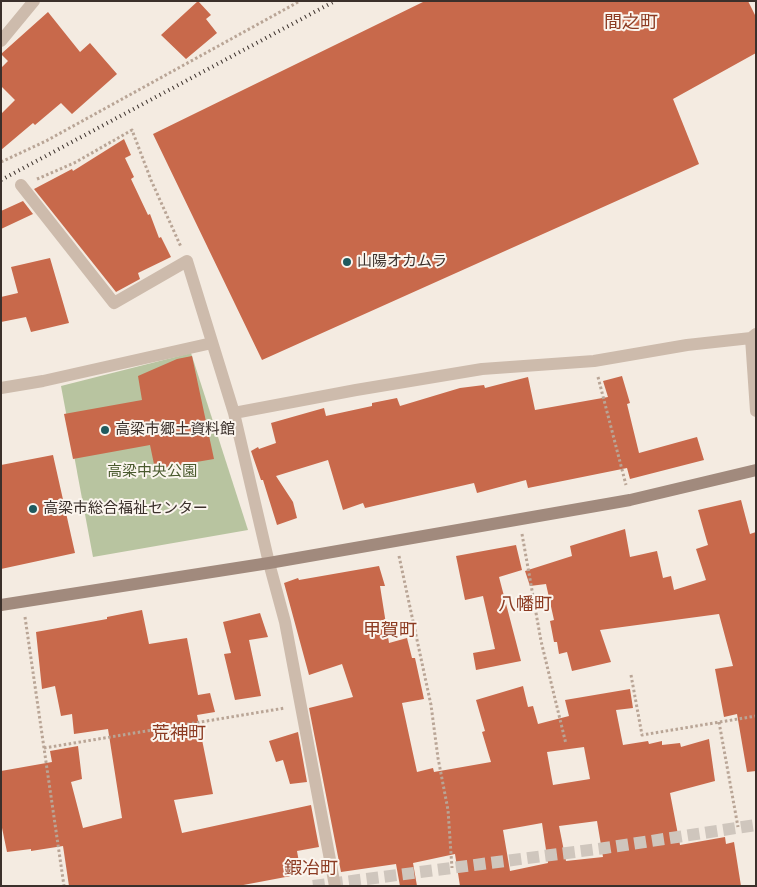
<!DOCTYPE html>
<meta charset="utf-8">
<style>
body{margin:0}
#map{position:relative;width:757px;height:887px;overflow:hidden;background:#f4ebe1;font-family:"PT Sans Narrow",sans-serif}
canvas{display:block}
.frame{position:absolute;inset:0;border:2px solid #3b302b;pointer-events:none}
</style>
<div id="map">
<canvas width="757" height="887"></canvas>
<div class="frame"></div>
</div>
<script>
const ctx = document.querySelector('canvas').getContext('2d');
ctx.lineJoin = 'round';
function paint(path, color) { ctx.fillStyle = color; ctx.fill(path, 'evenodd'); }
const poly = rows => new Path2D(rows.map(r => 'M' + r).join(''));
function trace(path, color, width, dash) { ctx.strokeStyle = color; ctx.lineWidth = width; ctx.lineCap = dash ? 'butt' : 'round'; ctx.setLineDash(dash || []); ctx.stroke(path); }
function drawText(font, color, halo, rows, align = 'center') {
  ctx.font = font + ' "PT Sans Narrow","Noto Sans JP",sans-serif'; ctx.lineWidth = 4; ctx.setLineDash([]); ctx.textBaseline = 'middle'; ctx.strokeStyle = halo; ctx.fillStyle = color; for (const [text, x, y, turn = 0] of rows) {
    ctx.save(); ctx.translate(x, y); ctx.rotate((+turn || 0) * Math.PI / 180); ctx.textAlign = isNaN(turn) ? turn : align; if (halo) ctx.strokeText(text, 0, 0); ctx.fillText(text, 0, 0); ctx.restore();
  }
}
paint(poly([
 [191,353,248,530,93,557,61,386]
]), '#b8c4a0');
paint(poly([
 [198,1,211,15,206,19,217,33,186,59,161,35],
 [425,1,748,1,756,17,756,53,673,99,699,164,262,360,153,134],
 [48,12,80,52,90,43,117,74,72,114,61,103,35,125,33,123,1,150,1,114,15,100,1,86,1,68,8,61,1,54],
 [124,139,131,155,125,158,134,177,131,179,148,215,150,214,159,238,161,237,171,257,138,273,140,279,116,292,34,189,72,169,73,171],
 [23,201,33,214,1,229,1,211],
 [50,258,69,323,31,332,26,317,1,322,1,297,18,293,11,267],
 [192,356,214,459,155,469,150,445,73,459,64,414,142,400,138,376,177,359],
 [622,376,630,403,627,404,639,453,697,437,704,460,630,479,627,468,528,488,526,480,477,493,474,483,365,508,363,503,343,510,328,460,276,476,293,502,297,518,277,525,263,480,261,480,251,451,258,447,259,449,276,443,271,423,324,408,326,416,372,406,372,403,397,398,400,406,460,388,484,385,485,388,528,377,535,410,608,397,603,381],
 [53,455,75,553,1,569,1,465],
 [741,500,750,534,756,532,756,771,747,772,737,714,724,717,715,669,733,666,719,614,600,630,611,662,572,671,567,652,559,654,557,642,554,642,550,621,554,620,546,584,530,586,525,571,572,556,570,546,625,529,630,557,657,551,663,578,671,576,674,590,706,580,696,549,708,545,698,510],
 [516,545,522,570,499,577,521,661,476,670,473,653,495,649,483,596,465,600,456,556],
 [379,566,385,586,380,586,389,643,407,638,412,658,415,658,424,699,402,703,417,772,433,768,434,772,491,762,482,732,485,731,476,700,523,686,528,707,533,706,538,724,569,716,565,700,630,689,633,708,616,710,623,745,648,741,649,744,662,741,662,745,680,743,681,747,709,739,715,781,670,793,680,845,725,837,726,844,734,842,741,886,460,886,455,854,413,863,417,886,400,886,396,864,341,872,309,708,353,697,342,664,309,675,284,583,298,578,299,580],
 [584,747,590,779,553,785,547,752],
 [597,821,603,857,566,861,559,826],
 [542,823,548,863,510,871,503,830],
 [142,610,149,644,187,638,198,695,210,693,215,712,197,715,213,794,174,800,182,833,311,805,319,847,297,851,300,868,291,876,238,886,69,886,63,846,31,851,31,849,7,852,1,823,1,771,52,762,50,751,78,746,82,779,71,782,83,828,122,818,108,729,74,734,72,714,61,716,55,686,42,689,36,632,107,619,107,617],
 [260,613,268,637,249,640,261,696,235,700,224,654,231,653,223,622],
 [298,732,307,782,290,784,283,760,276,762,269,741]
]), '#c8694b');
trace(poly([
 [313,886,605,848,756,825]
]), '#cfc6bd', 12, [12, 6]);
trace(poly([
 [1,162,46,141,300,1],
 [37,179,76,162,132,130,151,180,181,247],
 [598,377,626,485],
 [522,534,541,641,566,744],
 [399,556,431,705,438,758,448,810,452,868],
 [25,617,64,886],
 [631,675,642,735,756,716],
 [719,722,738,827],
 [44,748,285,708]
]), '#b9a596', 3, [2.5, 2.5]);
trace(poly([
 [1,41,34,1],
 [21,185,114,303,187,261,234,413,269,563,285,622,335,886],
 [751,338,756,411],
 [1,388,43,381,212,343],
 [234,413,356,390,482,369,594,361,687,345,751,338,756,334]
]), '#cdbbac', 12);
trace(poly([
 [1,605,269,563,630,500,756,470]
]), '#a18a7d', 12);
trace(poly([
 [1,180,335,1]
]), '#3b302b', 4, [1, 4]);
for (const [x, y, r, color] of [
 [347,262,5,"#1f5a5e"],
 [105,430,5,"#1f5a5e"],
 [33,509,5,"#1f5a5e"]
]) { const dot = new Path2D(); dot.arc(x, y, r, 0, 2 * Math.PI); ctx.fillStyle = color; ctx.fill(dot); trace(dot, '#fbf5ee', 2); }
drawText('15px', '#3b302b', '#fbf5ee', [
 ["山陽オカムラ",357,262],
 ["高梁市郷土資料館",115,430],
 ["高梁市総合福祉センター",43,509]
], 'left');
drawText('15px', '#4a5a2e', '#fbf5ee', [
 ["高梁中央公園",152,472]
]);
drawText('18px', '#8c3b22', '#fbf5ee', [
 ["間之町",631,23],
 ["八幡町",525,605],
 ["甲賀町",390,631],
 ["荒神町",179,734],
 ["鍜冶町",311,869]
]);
</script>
